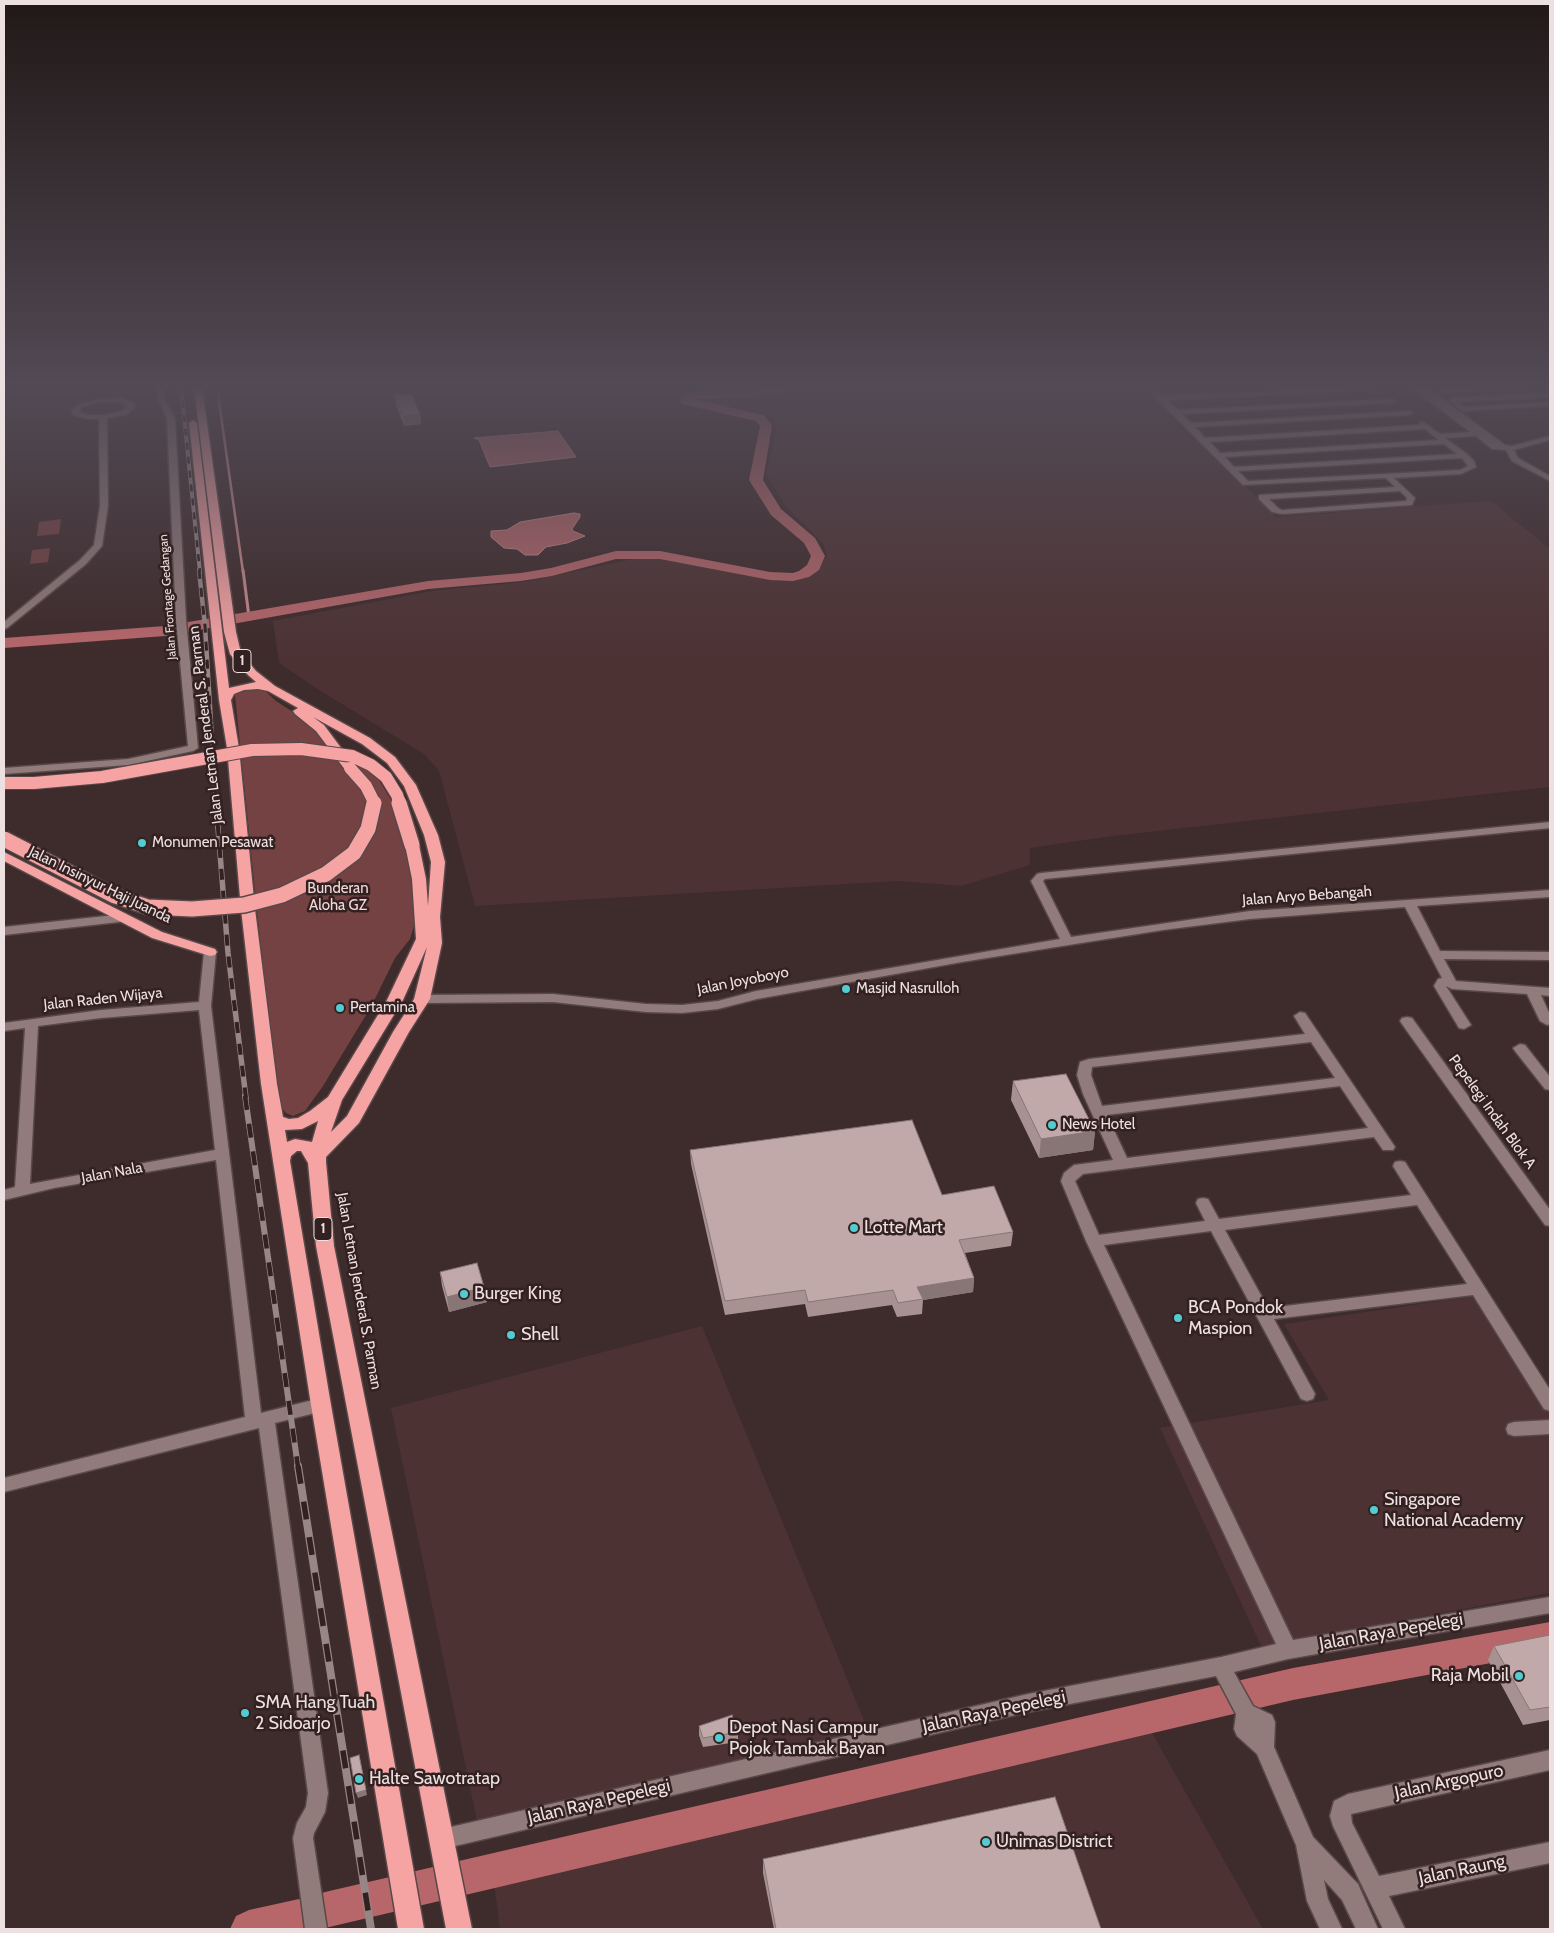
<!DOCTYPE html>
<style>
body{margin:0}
#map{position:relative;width:1554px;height:1933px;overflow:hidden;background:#3e2b2b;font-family:Cabin,sans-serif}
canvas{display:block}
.frame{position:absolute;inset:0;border:5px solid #ede0e0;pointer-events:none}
</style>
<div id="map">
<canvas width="1554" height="1933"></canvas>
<div class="frame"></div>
</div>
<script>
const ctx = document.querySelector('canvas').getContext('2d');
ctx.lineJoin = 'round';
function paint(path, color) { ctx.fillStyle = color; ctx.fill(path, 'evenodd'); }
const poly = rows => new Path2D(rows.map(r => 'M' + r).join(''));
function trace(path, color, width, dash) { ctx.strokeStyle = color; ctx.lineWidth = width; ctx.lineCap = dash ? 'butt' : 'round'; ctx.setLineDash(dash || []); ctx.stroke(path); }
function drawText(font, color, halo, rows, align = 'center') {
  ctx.font = font + ' Cabin,sans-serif'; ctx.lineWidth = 5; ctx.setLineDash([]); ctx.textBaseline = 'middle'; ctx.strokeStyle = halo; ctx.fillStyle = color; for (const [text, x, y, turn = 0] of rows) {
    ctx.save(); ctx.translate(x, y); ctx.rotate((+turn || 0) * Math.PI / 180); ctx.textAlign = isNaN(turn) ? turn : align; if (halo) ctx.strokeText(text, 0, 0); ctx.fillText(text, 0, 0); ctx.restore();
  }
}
paint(poly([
 [705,387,1148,387,1276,517,1491,501,1550,549,1550,787,1113,836,1030,848,1030,865,961,886,898,881,475,906,439,771,424,754,319,690,279,663,273,621,433,591,523,582,643,557,672,559,760,575,794,577,811,574,827,556,823,543,787,508,766,474,776,430,773,418,759,412,698,402,690,397,712,394],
 [1482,1295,1550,1400,1550,1593,1261,1646,1160,1428,1329,1400,1284,1324],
 [702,1326,868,1730,477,1821,391,1408],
 [1152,1733,1263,1929,500,1929,494,1882]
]), '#4d3233');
paint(poly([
 [61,519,59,534,37,536,39,522],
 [50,548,48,562,30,564,32,550],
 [242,689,263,689,276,701,299,716,379,780,401,816,416,876,418,913,410,939,395,958,372,1005,323,1086,305,1111,293,1116,286,1113,281,1107,264,979,235,695]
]), '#754243');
const water = poly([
 [558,431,576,457,490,467,479,440,474,438,558,431],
 [574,513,580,514,580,517,572,529,573,531,585,536,567,543,546,547,538,555,525,555,517,549,504,548,491,537,491,531,507,530,520,522,574,513]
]);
paint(water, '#b7676a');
trace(water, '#c78b8d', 1);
trace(poly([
 [217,387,243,572],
 [709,387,715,393]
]), '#c78b8d', 2.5);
trace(poly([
 [243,570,249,617]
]), '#c78b8d', 3);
paint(poly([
 [772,387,802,387,796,391,750,397,695,399,764,415,772,426,763,480,781,509,815,538,825,556,819,570,809,577,793,581,770,580,660,559,616,559,552,576,521,581,428,589,165,636,4,648,4,638,165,626,428,581,521,573,551,568,616,551,660,551,770,572,793,573,799,571,807,565,811,556,804,543,771,515,749,480,760,426,756,421,682,404,680,401,685,394,704,390,750,389,772,387],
 [1550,1622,1550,1652,1293,1700,325,1928,315,1924,312,1929,230,1929,236,1916,249,1910,299,1899,310,1903,312,1897,325,1892,1293,1668,1550,1622]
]), '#b7676a');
const minor = poly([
 [156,387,162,387,165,400,175,419,186,620,198,748,193,751,128,765,4,774,4,768,128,759,188,746,176,620,167,419,159,400,156,387],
 [1145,387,1152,387,1162,396,1361,387,1378,388,1375,390,1167,400,1178,410,1392,399,1396,401,1392,403,1182,414,1191,423,1409,411,1413,413,1409,415,1195,427,1205,438,1420,425,1420,422,1423,422,1440,434,1470,432,1411,387,1426,387,1505,445,1512,446,1550,436,1550,440,1514,450,1518,458,1550,476,1550,481,1512,461,1506,450,1492,449,1476,436,1445,438,1467,454,1474,461,1476,467,1461,474,1394,478,1415,498,1412,505,1282,514,1272,512,1259,499,1259,495,1395,487,1386,478,1243,485,1145,387],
 [1425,429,1439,440,1220,453,1210,442,1425,429],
 [1444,444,1457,454,1234,467,1225,457,1444,444],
 [1462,458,1468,466,1460,470,1248,481,1238,471,1462,458],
 [1400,491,1407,498,1406,501,1282,510,1278,508,1269,499,1400,491],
 [1493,387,1534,387,1531,389,1441,393,1438,391,1441,389,1493,387],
 [1550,393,1550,397,1459,402,1464,407,1550,402,1550,406,1462,411,1449,400,1452,398,1550,393],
 [121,398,132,402,136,406,126,415,107,418,108,506,102,546,86,564,7,628,4,629,4,622,80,560,94,545,100,506,99,419,88,419,73,415,72,410,77,405,99,399,121,398],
 [101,402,120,402,128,406,121,411,103,415,89,415,80,412,81,407,101,402],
 [1550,822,1550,828,1045,879,1043,881,1071,937,1250,911,1550,890,1550,897,1417,906,1440,951,1550,952,1550,960,1444,959,1456,981,1550,988,1550,996,1541,995,1550,1015,1550,1024,1547,1025,1540,1021,1527,994,1452,989,1446,986,1471,1025,1464,1029,1459,1028,1434,986,1438,979,1442,978,1405,907,1250,919,1163,930,962,962,757,999,718,1009,682,1013,646,1012,553,1002,422,1003,416,999,422,995,553,994,646,1004,682,1005,718,1001,756,991,1060,939,1031,881,1037,874,1041,873,1550,822],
 [124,914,130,918,128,921,4,935,4,927,124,914],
 [210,948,216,952,211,1006,261,1413,321,1398,327,1400,329,1405,327,1410,275,1423,328,1793,325,1812,314,1833,313,1838,327,1929,305,1929,293,1838,297,1823,306,1807,308,1793,259,1428,4,1492,4,1478,245,1417,216,1160,54,1188,4,1200,4,1190,15,1187,25,1028,4,1031,4,1023,101,1010,199,1002,204,952,210,948],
 [199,1010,215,1150,30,1184,38,1026,101,1018,199,1010],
 [1300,1012,1305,1013,1393,1144,1395,1147,1393,1150,1383,1150,1374,1137,1083,1174,1075,1181,1099,1235,1205,1221,1196,1203,1198,1199,1203,1198,1208,1199,1219,1219,1411,1195,1393,1166,1395,1162,1400,1161,1405,1162,1550,1390,1550,1411,1544,1409,1473,1295,1274,1319,1315,1394,1313,1399,1307,1401,1301,1399,1211,1231,1104,1245,1293,1640,1550,1597,1550,1613,1288,1659,1234,1672,1253,1706,1272,1715,1275,1722,1274,1747,1313,1837,1358,1884,1378,1929,1356,1929,1342,1900,1324,1880,1328,1899,1342,1929,1320,1929,1307,1901,1296,1845,1257,1754,1237,1736,1234,1729,1236,1714,1216,1676,1028,1712,442,1849,435,1846,432,1839,435,1832,442,1829,1028,1694,1221,1657,1276,1644,1086,1241,1061,1181,1064,1173,1074,1165,1113,1160,1083,1094,1077,1075,1080,1062,1089,1059,1305,1034,1294,1016,1300,1012],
 [1311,1042,1335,1078,1102,1106,1091,1075,1092,1067,1311,1042],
 [1340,1086,1368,1128,1127,1158,1107,1115,1340,1086],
 [1417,1205,1467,1284,1268,1308,1225,1230,1417,1205],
 [1407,1017,1412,1018,1550,1210,1550,1226,1545,1225,1402,1024,1400,1021,1402,1018,1407,1017],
 [1520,1044,1525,1045,1550,1077,1550,1090,1545,1089,1515,1051,1513,1048,1520,1044],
 [1550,1420,1550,1434,1514,1436,1508,1434,1506,1429,1508,1424,1514,1422,1550,1420],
 [1550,1750,1550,1770,1351,1814,1352,1823,1379,1876,1550,1842,1550,1863,1389,1896,1405,1929,1383,1929,1333,1826,1330,1816,1334,1801,1348,1794,1550,1750]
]);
const highway = poly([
 [194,387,202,387,236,632,241,653,256,671,275,686,370,738,395,757,416,785,438,835,445,862,440,917,442,943,430,999,409,1032,359,1123,326,1157,326,1162,334,1246,472,1929,446,1929,316,1246,308,1163,301,1151,297,1151,291,1156,290,1161,331,1405,424,1929,398,1929,311,1405,261,1084,241,909,227,748,219,700,189,423,193,420,197,423,229,688,256,682,248,675,230,654,224,632,194,387],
 [258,689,268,691,298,708,293,711,295,714,316,731,346,771,354,771,356,768,324,725,313,717,362,744,387,763,404,786,424,835,431,862,428,906,426,879,419,845,417,842,407,842,405,845,412,879,416,939,387,1000,328,1097,310,1111,298,1118,289,1119,283,1117,277,1084,255,909,239,748,231,700,234,694,244,690,258,689],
 [427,947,414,999,393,1032,347,1116,331,1132,342,1100,403,1000,427,947],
 [318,1121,312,1142,295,1139,287,1142,285,1130,302,1129,318,1121],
 [4,852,162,932,215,949,217,952,215,955,210,956,152,938,4,861,4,852]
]);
trace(minor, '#584848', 3);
trace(highway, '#584848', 3);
paint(minor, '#927b7b');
paint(highway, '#f6a3a4');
const railFar4 = poly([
 [181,387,200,572]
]);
const railFar3 = poly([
 [199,570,205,626,216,804]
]);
const railFar2 = poly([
 [216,803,228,953,246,1098]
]);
const railFar1 = poly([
 [245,1096,298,1467]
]);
const rail = poly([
 [298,1466,371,1929]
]);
trace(railFar4, '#968686', 4);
trace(railFar3, '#968686', 4.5);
trace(railFar2, '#968686', 5.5);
trace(railFar1, '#968686', 6);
trace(rail, '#968686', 8);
trace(railFar4, '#332121', 2.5, [7]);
trace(railFar3, '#332121', 3, [9]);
trace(railFar2, '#332121', 4, [11]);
trace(railFar1, '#332121', 4.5, [14]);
trace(rail, '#332121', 5.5, [18]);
const highwayBridgeFar1 = poly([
 [350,768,366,786,375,804],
 [4,783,34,783,102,777,252,750,301,749,352,756,371,765,386,777,397,795,400,804]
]);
const highwayBridge = poly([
 [399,803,412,845],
 [4,839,115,896,148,907,192,909,244,905,282,895,326,874,354,853,368,829,374,803]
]);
trace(highwayBridgeFar1, '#584848', 14, []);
trace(highwayBridge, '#584848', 18, []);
trace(highwayBridgeFar1, '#f6a3a4', 12);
trace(highwayBridge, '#f6a3a4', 15);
paint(poly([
 [394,395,420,414,421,424,404,426,396,405],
 [1013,1081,1095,1131,1093,1150,1039,1158,1011,1100],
 [690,1150,942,1195,1013,1232,1011,1246,965,1253,974,1278,973,1292,923,1300,922,1314,897,1317,892,1305,808,1317,805,1304,725,1315,691,1164],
 [440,1272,487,1302,449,1312,442,1286],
 [1550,1635,1550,1720,1523,1725,1488,1660,1494,1646],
 [699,1726,738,1732,738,1742,703,1747,699,1735],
 [763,1859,1101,1929,774,1929,763,1873]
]), '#a79191');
paint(poly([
 [420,414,421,424,404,426,403,416],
 [1095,1131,1093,1150,1039,1158,1041,1139],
 [974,1278,973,1292,923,1300,917,1287],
 [484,1287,487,1302,449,1312,447,1297],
 [359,1755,367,1795,358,1798,356,1793]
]), '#887676');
const building = poly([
 [411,394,420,414,403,416,394,395,411,394],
 [1066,1074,1095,1131,1041,1139,1013,1081,1066,1074],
 [912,1120,942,1195,994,1186,1013,1232,959,1240,974,1278,917,1287,923,1299,898,1303,893,1290,808,1302,805,1290,725,1301,690,1150,912,1120],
 [477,1263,484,1287,447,1297,440,1272,477,1263],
 [1550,1635,1550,1707,1530,1710,1494,1646,1550,1635],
 [732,1715,738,1732,703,1738,699,1726,732,1715],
 [359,1755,366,1790,356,1793,350,1758,359,1755],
 [1055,1797,1101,1929,776,1929,763,1859,1055,1797]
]);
paint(building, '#c2a9a9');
trace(building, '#887676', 1);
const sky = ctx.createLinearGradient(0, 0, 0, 657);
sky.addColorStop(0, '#221818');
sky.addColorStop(0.59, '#524a55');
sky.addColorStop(1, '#524a5500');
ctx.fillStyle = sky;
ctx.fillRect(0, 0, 1554, 657);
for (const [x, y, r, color] of [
 [142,843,5,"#52ccd1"],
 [846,989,5,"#52ccd1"],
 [340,1008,5,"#52ccd1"],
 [1052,1125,5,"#52ccd1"],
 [854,1228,5,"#52ccd1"],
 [464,1294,5,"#52ccd1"],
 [1178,1318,5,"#52ccd1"],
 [511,1335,5,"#52ccd1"],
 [1374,1510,5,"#52ccd1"],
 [1519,1676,5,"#52ccd1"],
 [245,1713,5,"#52ccd1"],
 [719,1738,5,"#52ccd1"],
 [359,1779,5,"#52ccd1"],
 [986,1842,5,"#52ccd1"]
]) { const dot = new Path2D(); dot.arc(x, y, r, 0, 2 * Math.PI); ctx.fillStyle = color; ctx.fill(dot); trace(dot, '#332121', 2); }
drawText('12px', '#ede0e0', '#332121', [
 ["Jalan Frontage Gedangan",168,597,-94]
]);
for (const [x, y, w] of [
 [242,661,18],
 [323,1229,18]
]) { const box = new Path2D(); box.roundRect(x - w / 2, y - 11.5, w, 23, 4); ctx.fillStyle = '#332121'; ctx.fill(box); trace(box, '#ede0e0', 1); }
drawText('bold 14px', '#ede0e0', null, [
 ["1",242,661],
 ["1",323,1229]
]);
drawText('15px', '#ede0e0', '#332121', [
 ["Jalan Letnan Jenderal S. Parman",206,725,-97],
 ["Jalan Insinyur Haji Juanda",100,885,26],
 ["Jalan Aryo Bebangah",1307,896,-4],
 ["Jalan Joyoboyo",743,981,-11],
 ["Jalan Raden Wijaya",103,999,-6],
 ["Pepelegi Indah Blok A",1492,1112,54],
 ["Jalan Nala",112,1173,-10],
 ["Jalan Letnan Jenderal S. Parman",359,1291,80]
]);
drawText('15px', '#ede0e0', '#332121', [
 ["Monumen Pesawat",152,843],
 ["Masjid Nasrulloh",856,989],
 ["Pertamina",350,1008],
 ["News Hotel",1062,1125]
], 'left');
drawText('15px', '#f2dada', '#332121', [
 ["Bunderan",338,889],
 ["Aloha GZ",338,906]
]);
drawText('18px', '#ede0e0', '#332121', [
 ["Lotte Mart",864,1228],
 ["Burger King",474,1294],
 ["BCA Pondok",1188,1308],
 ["Maspion",1188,1329],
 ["Shell",521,1335],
 ["Singapore",1384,1500],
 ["National Academy",1384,1521],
 ["Raja Mobil",1509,1676,"right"],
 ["SMA Hang Tuah",255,1703],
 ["2 Sidoarjo",255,1724],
 ["Depot Nasi Campur",729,1728],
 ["Pojok Tambak Bayan",729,1749],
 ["Halte Sawotratap",369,1779],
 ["Unimas District",996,1842]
], 'left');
drawText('18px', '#ede0e0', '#332121', [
 ["Jalan Raya Pepelegi",1391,1632,-10],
 ["Jalan Raya Pepelegi",994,1712,-12],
 ["Jalan Argopuro",1449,1782,-12],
 ["Jalan Raya Pepelegi",599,1802,-13],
 ["Jalan Raung",1462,1870,-12]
]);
</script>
